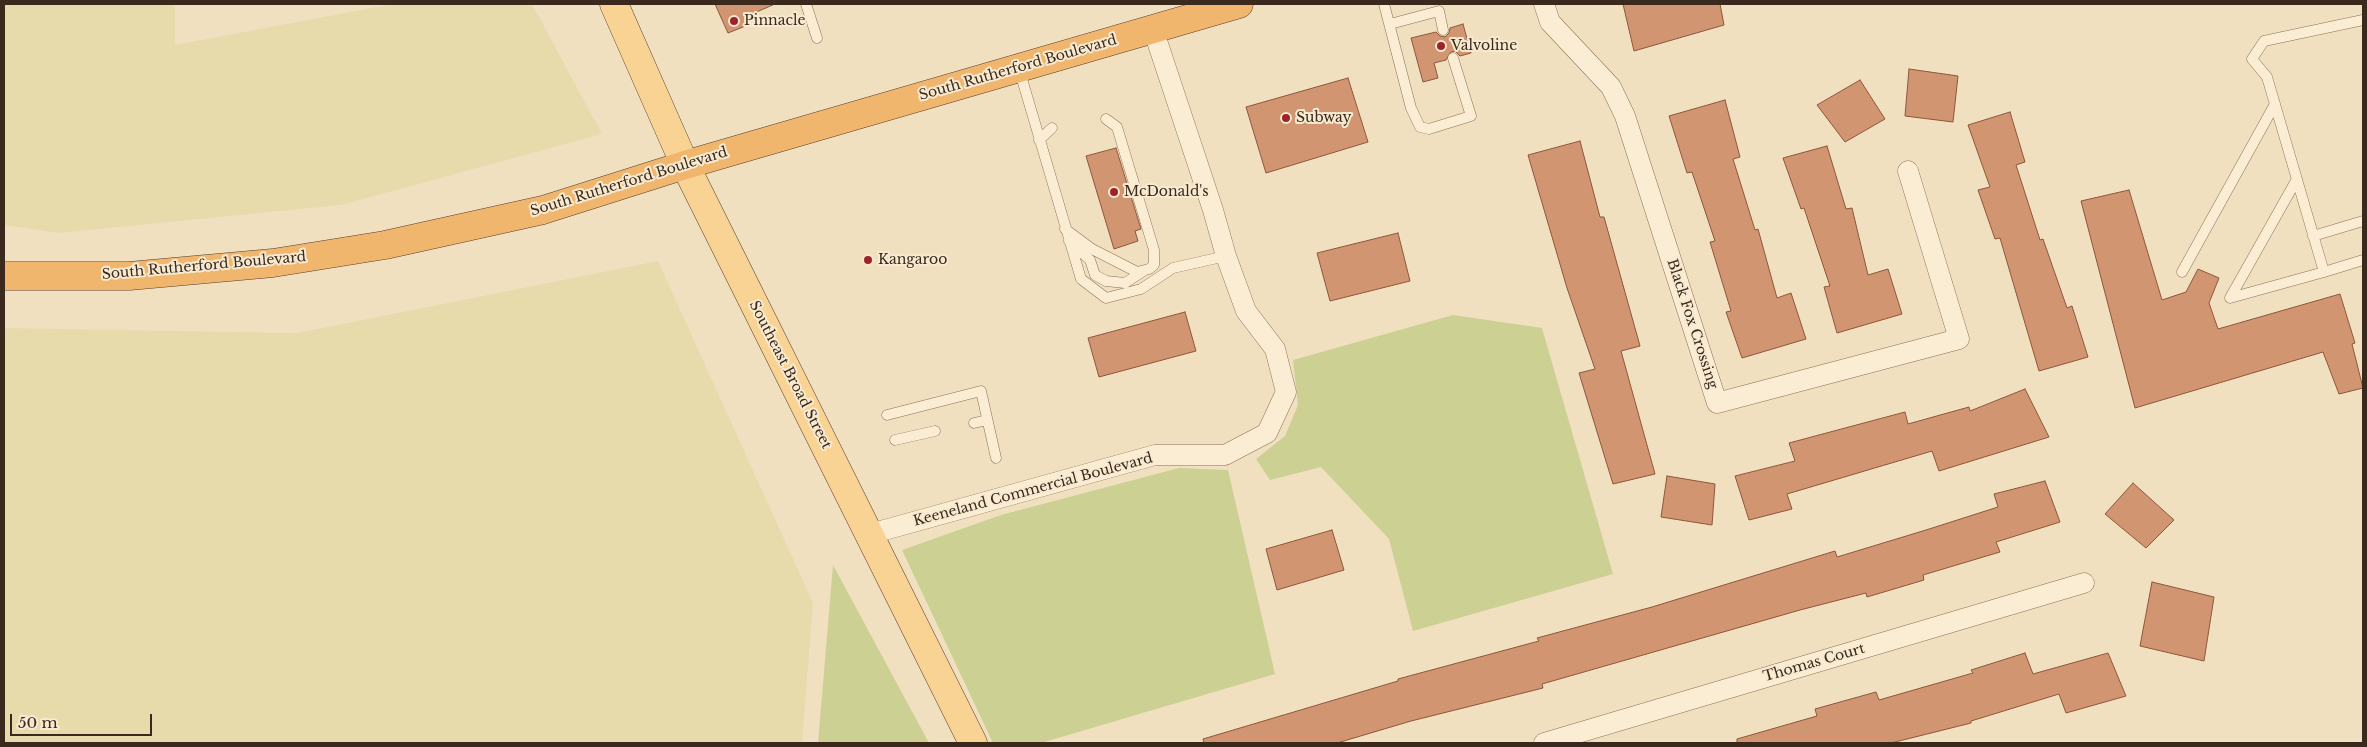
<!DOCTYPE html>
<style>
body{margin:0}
#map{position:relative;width:2367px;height:747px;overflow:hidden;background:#f1e0c0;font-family:"Libre Baskerville",serif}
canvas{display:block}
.frame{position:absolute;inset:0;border:5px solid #3a291c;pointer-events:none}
.scale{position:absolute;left:10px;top:714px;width:142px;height:22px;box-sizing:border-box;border:2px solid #3a291c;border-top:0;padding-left:6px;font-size:15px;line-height:18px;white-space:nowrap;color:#3a291c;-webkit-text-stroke:4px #f8ead0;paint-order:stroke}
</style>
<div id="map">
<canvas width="2367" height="747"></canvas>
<div class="frame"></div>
<div class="scale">50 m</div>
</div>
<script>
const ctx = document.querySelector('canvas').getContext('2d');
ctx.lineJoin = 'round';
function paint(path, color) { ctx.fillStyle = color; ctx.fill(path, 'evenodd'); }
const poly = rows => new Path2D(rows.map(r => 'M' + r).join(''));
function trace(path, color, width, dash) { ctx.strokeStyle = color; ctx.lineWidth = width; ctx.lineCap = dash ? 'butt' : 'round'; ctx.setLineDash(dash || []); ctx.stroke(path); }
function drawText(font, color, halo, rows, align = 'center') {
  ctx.font = font + ' "Libre Baskerville",serif'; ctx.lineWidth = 4; ctx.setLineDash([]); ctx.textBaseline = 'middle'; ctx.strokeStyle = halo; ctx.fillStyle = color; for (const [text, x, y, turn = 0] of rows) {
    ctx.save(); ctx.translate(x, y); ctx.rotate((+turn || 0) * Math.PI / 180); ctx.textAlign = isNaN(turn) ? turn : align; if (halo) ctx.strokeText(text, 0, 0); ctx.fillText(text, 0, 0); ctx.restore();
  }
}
paint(poly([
 [4,4,175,4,175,45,392,4,532,4,602,134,341,205,59,233,4,225],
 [658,261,813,603,802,743,4,743,4,328,297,333]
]), '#e7dbac');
paint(poly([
 [1453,315,1542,328,1613,574,1413,631,1389,539,1321,467,1270,480,1256,459,1285,436,1298,405,1293,360],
 [1179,468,1228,470,1275,674,1041,743,993,743,902,550,1001,515],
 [833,565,929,743,818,743]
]), '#ccd093');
const building = poly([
 [715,4,775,4,745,17,748,25,728,33,715,4],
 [1623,4,1720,4,1724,25,1634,51,1623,4],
 [1463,24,1471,53,1460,56,1455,51,1451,52,1446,60,1434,63,1438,78,1423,82,1411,38,1436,32,1440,36,1445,37,1449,33,1450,28,1463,24],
 [1909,69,1958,76,1953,122,1905,116,1909,69],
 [1348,78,1368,142,1266,173,1246,107,1348,78],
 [1860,80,1885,119,1845,142,1817,105,1860,80],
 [1725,100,1740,157,1733,159,1755,230,1758,229,1777,298,1791,293,1806,339,1742,358,1726,312,1731,311,1710,242,1715,241,1692,172,1687,173,1669,116,1725,100],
 [2010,112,2025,162,2016,165,2040,240,2043,239,2067,308,2072,306,2088,357,2039,371,2000,238,1995,239,1978,190,1990,187,1968,125,2010,112],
 [1580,141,1600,217,1604,217,1640,346,1621,351,1655,474,1613,484,1579,373,1595,369,1567,288,1528,155,1580,141],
 [1827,146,1846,209,1852,208,1868,275,1888,269,1902,314,1837,333,1824,287,1830,286,1804,208,1801,209,1783,158,1827,146],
 [1116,148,1141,229,1135,231,1138,241,1114,249,1086,156,1116,148],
 [2129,190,2162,300,2186,292,2198,269,2219,278,2209,303,2218,329,2340,294,2355,343,2352,344,2363,388,2339,394,2323,352,2135,408,2081,201,2129,190],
 [1398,233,1410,281,1330,301,1317,253,1398,233],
 [1185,312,1196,351,1099,377,1088,338,1185,312],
 [2025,389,2049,437,1939,471,1932,451,1787,494,1792,509,1749,520,1735,476,1795,461,1789,443,1905,412,1908,424,1969,407,1970,411,2025,389],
 [1667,476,1715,484,1712,525,1661,517,1667,476],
 [2045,481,2060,522,1996,542,2000,552,1923,575,1924,580,1867,597,1866,593,1800,610,1542,684,1543,688,1411,721,1337,743,1204,743,1203,739,1398,681,1398,679,1539,641,1537,638,1652,607,1835,551,1837,557,1926,530,1998,507,1994,494,2045,481],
 [2133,483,2174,520,2146,548,2105,514,2133,483],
 [1332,530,1344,570,1277,590,1266,549,1332,530],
 [2152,582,2214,597,2204,661,2140,646,2152,582],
 [2025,653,2033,674,2108,653,2126,696,2066,713,2059,694,1971,721,1971,723,1891,743,1737,743,1737,739,1817,716,1815,709,1876,692,1879,700,1973,673,1971,670,2025,653]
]);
paint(building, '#d29572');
trace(building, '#8d563a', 1);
const service = poly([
 [806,4,817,38],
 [1384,4,1411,108,1420,127,1429,129,1471,116,1453,58],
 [1390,24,1439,11,1443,30],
 [1019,69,1081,279,1106,298,1141,289,1173,268,1226,256],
 [1039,140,1052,128],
 [2297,179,2230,298,2324,272,2267,77,2252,59,2264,41,2363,20],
 [1065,229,1092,249,1137,272,1149,269,1154,265,1154,250,1117,127,1106,119],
 [2313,236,2363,221],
 [1069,241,1090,260,1095,275,1106,281,1125,283,1145,270],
 [2182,272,2275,104],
 [2324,272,2363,260],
 [887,415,981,391,996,458],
 [974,423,987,420],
 [895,440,935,431]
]);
const minor = poly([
 [1544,4,1550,22,1611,87,1625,116,1717,403,1959,339,1908,171],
 [870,534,1155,455,1225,455,1267,433,1286,392,1275,349,1246,311,1226,256,1213,210,1153,29],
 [1544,743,2084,583]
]);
const primary = poly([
 [614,4,685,165,973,743]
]);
const trunk = poly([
 [4,276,129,276,273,263,385,245,543,210,685,165,1239,4]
]);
trace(service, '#8c7056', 11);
trace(minor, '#8c7056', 21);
trace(primary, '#593e2b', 29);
trace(trunk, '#593e2b', 29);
trace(service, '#fbedd3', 10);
trace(minor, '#fbedd3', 20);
trace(primary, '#f8d394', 28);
trace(trunk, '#f0b66e', 28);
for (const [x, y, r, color] of [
 [734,21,5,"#9f2229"],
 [1441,46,5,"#9f2229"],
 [1286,118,5,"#9f2229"],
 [1114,192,5,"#9f2229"],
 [868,260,5,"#9f2229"]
]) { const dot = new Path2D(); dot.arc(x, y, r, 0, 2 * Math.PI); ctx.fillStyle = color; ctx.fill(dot); trace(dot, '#f8ead0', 2); }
drawText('14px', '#3a291c', '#f8ead0', [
 ["Pinnacle",744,21],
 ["Valvoline",1451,46],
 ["Subway",1296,118],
 ["McDonald's",1124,192],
 ["Kangaroo",878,260]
], 'left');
drawText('14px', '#3a291c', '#f8ead0', [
 ["South Rutherford Boulevard",1018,68,-16],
 ["South Rutherford Boulevard",629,182,-17],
 ["South Rutherford Boulevard",204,266,-5],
 ["Black Fox Crossing",1692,324,72],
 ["Southeast Broad Street",790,375,63],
 ["Keeneland Commercial Boulevard",1033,490,-15],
 ["Thomas Court",1814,663,-16]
]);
</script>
